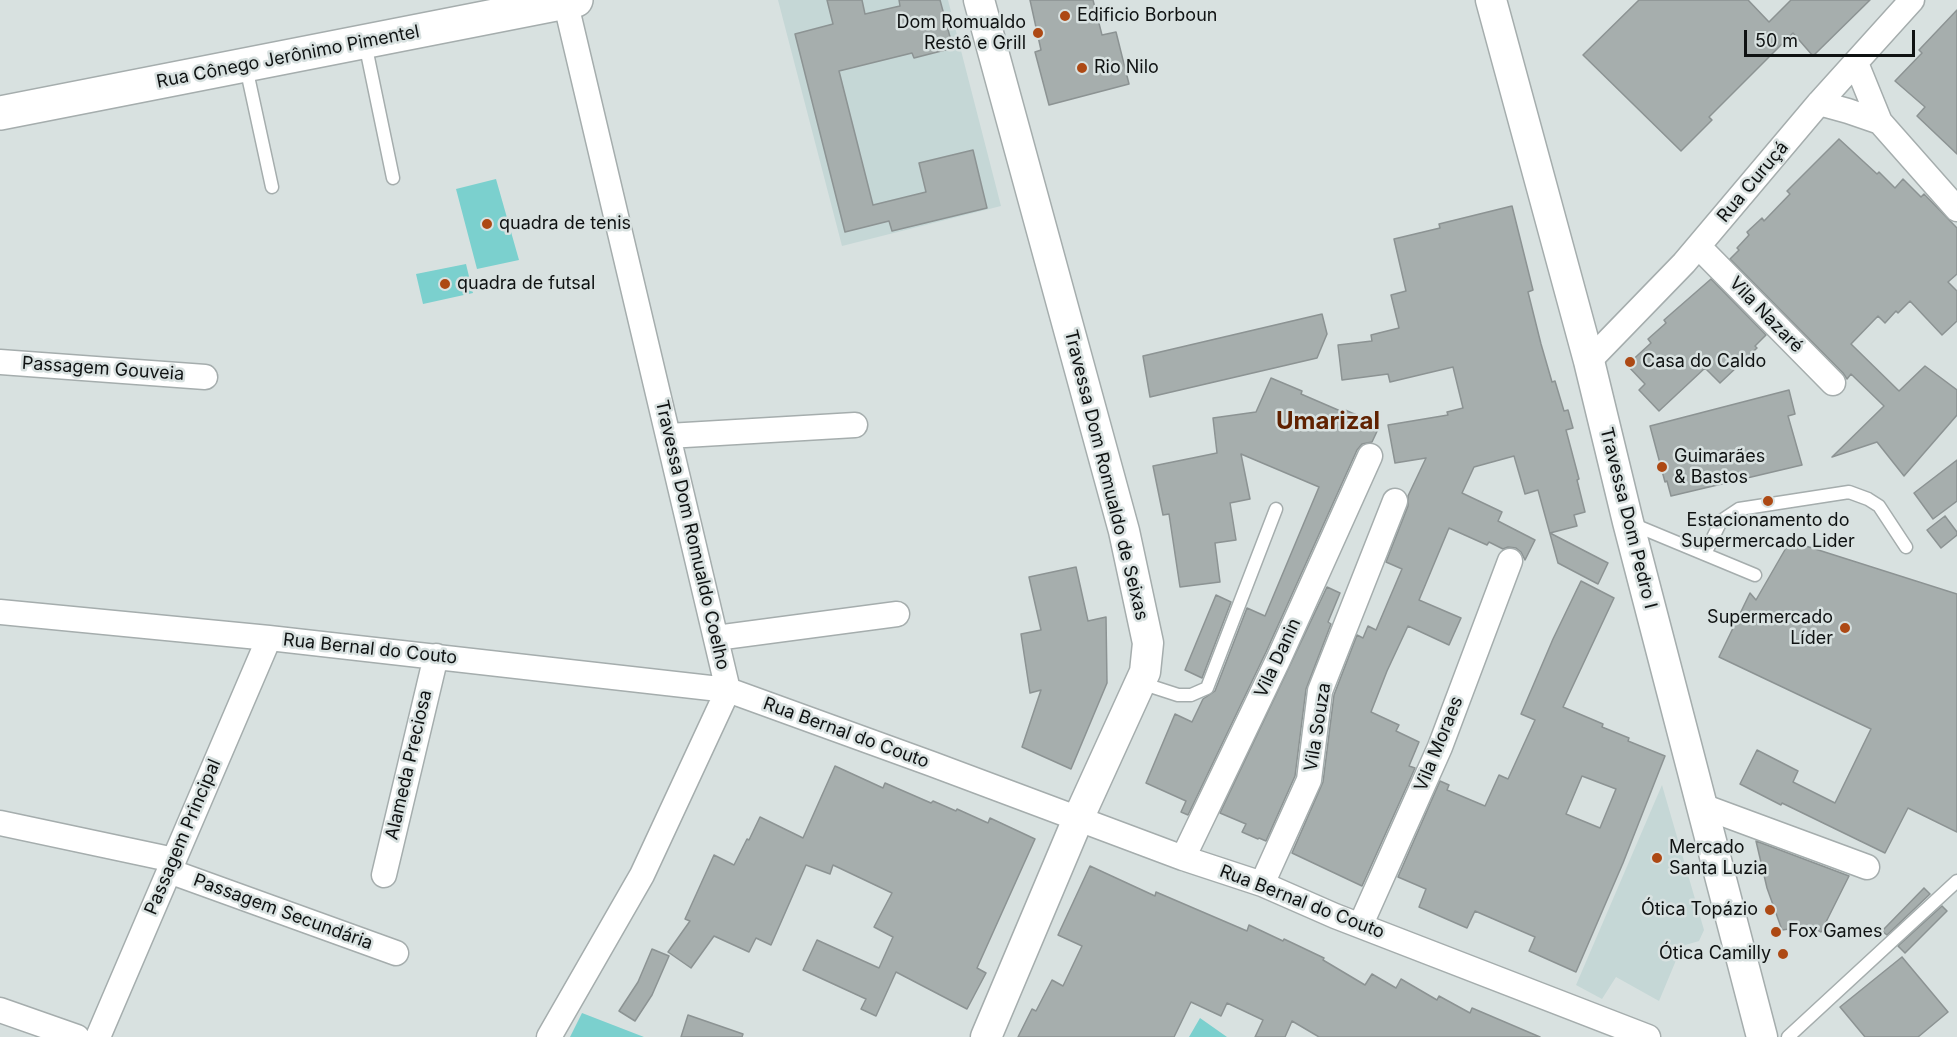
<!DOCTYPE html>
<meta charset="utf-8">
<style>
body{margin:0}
#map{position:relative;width:1957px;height:1037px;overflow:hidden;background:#d8e1e0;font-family:Inter,sans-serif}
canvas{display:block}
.scale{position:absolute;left:1744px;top:30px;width:171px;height:27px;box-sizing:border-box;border:3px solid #0f1212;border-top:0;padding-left:8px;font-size:18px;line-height:21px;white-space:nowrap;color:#0f1212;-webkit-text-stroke:4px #d8e1e0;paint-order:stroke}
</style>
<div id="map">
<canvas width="1957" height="1037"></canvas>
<div class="scale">50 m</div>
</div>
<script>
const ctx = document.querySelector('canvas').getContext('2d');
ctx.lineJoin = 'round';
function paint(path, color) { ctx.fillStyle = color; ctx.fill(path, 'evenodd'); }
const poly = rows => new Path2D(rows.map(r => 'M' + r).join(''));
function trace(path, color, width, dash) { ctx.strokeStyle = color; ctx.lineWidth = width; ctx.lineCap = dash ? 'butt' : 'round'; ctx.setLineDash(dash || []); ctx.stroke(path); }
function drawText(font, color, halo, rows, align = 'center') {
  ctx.font = font + ' Inter,sans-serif'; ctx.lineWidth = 5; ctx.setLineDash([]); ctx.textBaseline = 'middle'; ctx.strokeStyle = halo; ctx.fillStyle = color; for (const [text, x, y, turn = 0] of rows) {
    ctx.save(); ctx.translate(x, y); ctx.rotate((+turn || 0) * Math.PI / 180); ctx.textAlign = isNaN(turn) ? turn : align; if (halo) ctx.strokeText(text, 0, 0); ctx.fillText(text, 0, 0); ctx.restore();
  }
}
paint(poly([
 [778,0,948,0,1001,206,842,246],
 [1662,785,1704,930,1699,941,1682,946,1659,1001,1616,977,1602,999,1576,985]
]), '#c5d7d6');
paint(poly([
 [496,179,519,260,477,269,456,189],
 [466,264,473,293,423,304,416,274],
 [582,1013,644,1037,570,1037],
 [1200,1018,1227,1037,1189,1037]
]), '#7bd0ce');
const building = poly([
 [827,0,862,0,865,14,900,6,899,0,940,0,953,48,914,58,912,53,839,71,873,205,926,192,919,163,973,150,987,208,892,231,889,221,845,232,795,34,833,24,827,0],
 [1030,0,1093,0,1102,35,1116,32,1129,84,1049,105,1035,52,1041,50,1030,0],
 [1639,0,1748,0,1769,22,1791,0,1870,0,1813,56,1793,33,1709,117,1712,120,1681,151,1583,55,1639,0],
 [1957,10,1957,154,1917,116,1925,107,1895,81,1922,53,1919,50,1957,10],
 [1839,139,1877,174,1879,172,1895,188,1903,179,1921,197,1924,194,1957,228,1957,274,1948,282,1957,291,1957,321,1942,335,1910,301,1898,313,1896,311,1885,323,1878,316,1851,344,1899,391,1925,366,1957,390,1957,415,1904,476,1877,442,1832,457,1884,406,1851,374,1847,379,1843,373,1730,259,1739,250,1737,248,1749,235,1747,232,1762,218,1764,221,1790,194,1787,191,1839,139],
 [1512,206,1533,290,1528,292,1541,344,1552,382,1555,381,1564,411,1568,410,1573,428,1566,430,1579,479,1577,480,1585,512,1574,515,1577,526,1550,533,1608,563,1598,584,1558,563,1538,490,1525,494,1514,456,1474,467,1462,493,1502,512,1498,521,1535,540,1525,560,1521,552,1516,548,1508,547,1503,549,1489,542,1487,545,1449,528,1419,600,1461,618,1449,645,1408,626,1387,671,1371,712,1399,725,1396,731,1419,742,1409,766,1415,768,1362,886,1292,853,1323,782,1334,695,1357,635,1363,638,1368,626,1376,630,1402,569,1386,562,1408,506,1408,496,1426,458,1395,463,1388,425,1448,415,1447,412,1463,408,1453,367,1390,382,1388,374,1342,380,1338,345,1372,341,1371,335,1399,328,1391,295,1406,291,1394,239,1440,228,1439,224,1512,206],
 [1711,279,1766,335,1755,346,1757,348,1720,383,1705,368,1659,411,1639,390,1645,384,1627,365,1651,343,1648,339,1666,323,1664,320,1711,279],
 [1322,314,1327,334,1317,358,1150,397,1143,356,1322,314],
 [1271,378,1302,391,1301,394,1345,413,1345,410,1380,425,1372,442,1362,444,1357,450,1266,652,1188,815,1181,812,1186,801,1146,783,1175,714,1192,722,1203,699,1215,691,1247,608,1265,616,1319,487,1241,454,1250,499,1230,503,1236,540,1215,543,1220,582,1180,587,1169,514,1163,515,1153,466,1217,453,1213,418,1256,412,1271,378],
 [1789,390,1795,414,1788,416,1802,465,1671,496,1667,481,1665,482,1650,426,1789,390],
 [1957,460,1957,501,1933,519,1914,493,1957,460],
 [1945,516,1957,532,1957,535,1941,548,1927,530,1945,516],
 [1790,541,1957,594,1957,832,1908,808,1885,853,1782,803,1781,805,1740,784,1757,750,1798,771,1793,782,1835,803,1871,729,1719,657,1750,593,1756,600,1790,541],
 [1076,567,1088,621,1106,617,1107,683,1071,769,1022,747,1041,690,1030,693,1021,634,1041,630,1029,577,1076,567],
 [1581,581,1614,598,1563,707,1603,724,1602,727,1629,738,1628,741,1665,756,1623,863,1576,972,1529,951,1535,937,1475,911,1467,928,1419,907,1426,889,1398,877,1440,781,1449,785,1447,790,1485,806,1499,775,1508,779,1535,720,1521,714,1553,639,1581,581],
 [1582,776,1616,789,1600,828,1566,814,1582,776],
 [1327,587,1340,593,1328,622,1331,624,1306,689,1295,776,1266,841,1259,838,1258,839,1242,832,1246,824,1220,813,1327,587],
 [1216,595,1231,602,1202,678,1185,670,1216,595],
 [835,766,883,788,885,783,931,803,933,801,956,811,957,809,988,823,990,818,1035,839,977,968,986,973,967,1009,896,972,876,1016,861,1009,866,999,803,970,817,940,879,968,893,937,874,927,892,893,833,865,830,874,806,865,771,945,756,938,749,952,714,936,691,968,668,952,690,921,685,919,714,855,734,865,747,839,749,840,760,817,803,838,835,766],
 [1756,841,1849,876,1821,932,1810,926,1782,930,1767,888,1756,841],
 [1090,866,1155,896,1156,892,1247,931,1249,925,1283,941,1284,939,1324,958,1323,960,1365,985,1372,974,1396,988,1401,979,1437,1000,1439,996,1470,1013,1472,1008,1540,1037,1319,1037,1292,1021,1285,1037,1255,1037,1263,1020,1227,1003,1221,1016,1191,1002,1174,1037,1018,1037,1032,1009,1036,1011,1052,980,1063,986,1082,946,1058,935,1090,866],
 [1924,888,1930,894,1887,935,1882,931,1924,888],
 [1942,906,1947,911,1905,953,1898,946,1942,906],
 [652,949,669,956,652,995,635,1021,619,1011,638,982,652,949],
 [1902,957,1948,1012,1918,1037,1865,1037,1840,1007,1902,957],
 [688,1015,743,1034,742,1037,681,1037,688,1015]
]);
paint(building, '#a6aead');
trace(building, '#8c9393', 1.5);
const service = poly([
 [365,43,393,178],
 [246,67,272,187],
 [1632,524,1755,575],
 [1705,554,1721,521,1739,509,1849,492,1868,499,1879,506,1906,547],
 [1141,683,1178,695,1191,695,1207,688,1276,509],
 [1788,1037,1957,881]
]);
const minor = poly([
 [1856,63,1880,122,1957,209],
 [1819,103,1848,111,1880,122],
 [1699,247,1833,383],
 [1589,361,1684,263,1819,103,1912,0],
 [0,362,205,377],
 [668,436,855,425],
 [0,612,269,638,728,690,932,764,1183,858,1262,884,1335,916,1648,1037],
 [716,638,897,614],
 [1702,806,1867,867],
 [0,823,174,860],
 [1183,858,1279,658,1370,456],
 [169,871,396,953],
 [384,875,436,656],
 [1262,884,1309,780,1320,691,1395,501],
 [1361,924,1440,747,1510,561],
 [0,1010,77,1037],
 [98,1037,269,638],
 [549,1037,642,875,728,690,565,0]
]);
const tertiary = poly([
 [979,0,1124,531,1148,643,1145,672,1078,819,986,1037],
 [1491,0,1589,361,1628,522,1762,1037]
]);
const primary = poly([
 [0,113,576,0]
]);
trace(service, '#a5adad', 15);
trace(minor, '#a5adad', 27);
trace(tertiary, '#a5adad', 33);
trace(primary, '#a5adad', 36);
trace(service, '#fff', 12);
trace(minor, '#fff', 24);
trace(tertiary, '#fff', 30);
trace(primary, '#fff', 33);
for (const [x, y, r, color] of [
 [1065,16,6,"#ad4914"],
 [1038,33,6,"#ad4914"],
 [1082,68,6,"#ad4914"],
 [487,224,6,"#ad4914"],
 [445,284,6,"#ad4914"],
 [1630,362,6,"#ad4914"],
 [1662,467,6,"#ad4914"],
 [1768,501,6,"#ad4914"],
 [1845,628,6,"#ad4914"],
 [1657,858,6,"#ad4914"],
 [1770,910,6,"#ad4914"],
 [1776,932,6,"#ad4914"],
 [1783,954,6,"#ad4914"]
]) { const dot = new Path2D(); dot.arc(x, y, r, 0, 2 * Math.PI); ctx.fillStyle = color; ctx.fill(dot); trace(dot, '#d8e1e0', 2); }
drawText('18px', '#0f1212', '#d8e1e0', [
 ["Edificio Borboun",1077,16],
 ["Dom Romualdo",1026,23,"right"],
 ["Restô e Grill",1026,44,"right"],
 ["Rio Nilo",1094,68],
 ["quadra de tenis",499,224],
 ["quadra de futsal",457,284],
 ["Casa do Caldo",1642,362],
 ["Guimarães",1674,457],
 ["& Bastos",1674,478],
 ["Estacionamento do",1768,521,"center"],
 ["Supermercado Lider",1768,542,"center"],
 ["Supermercado",1833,618,"right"],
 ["Líder",1833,639,"right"],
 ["Mercado",1669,848],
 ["Santa Luzia",1669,869],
 ["Ótica Topázio",1758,910,"right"],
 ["Fox Games",1788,932],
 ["Ótica Camilly",1771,954,"right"]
], 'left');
drawText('18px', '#0f1212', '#d8e1e0', [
 ["Rua Cônego Jerônimo Pimentel",288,57,-11],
 ["Rua Curuçá",1753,182,-50],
 ["Vila Nazaré",1766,315,46],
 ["Passagem Gouveia",103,369,4],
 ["Travessa Dom Romualdo de Seixas",1106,475,76],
 ["Travessa Dom Pedro I",1628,518,76],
 ["Travessa Dom Romualdo Coelho",692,535,77],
 ["Rua Bernal do Couto",370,649,6],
 ["Vila Danin",1278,658,-65],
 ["Vila Souza",1318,727,-81],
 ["Rua Bernal do Couto",846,733,20],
 ["Vila Moraes",1439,744,-68],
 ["Alameda Preciosa",409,765,-77],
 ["Passagem Principal",183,837,-67],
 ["Rua Bernal do Couto",1302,902,21],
 ["Passagem Secundária",283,912,20]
]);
drawText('bold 24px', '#602100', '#d8e1e0', [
 ["Umarizal",1328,422]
]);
</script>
